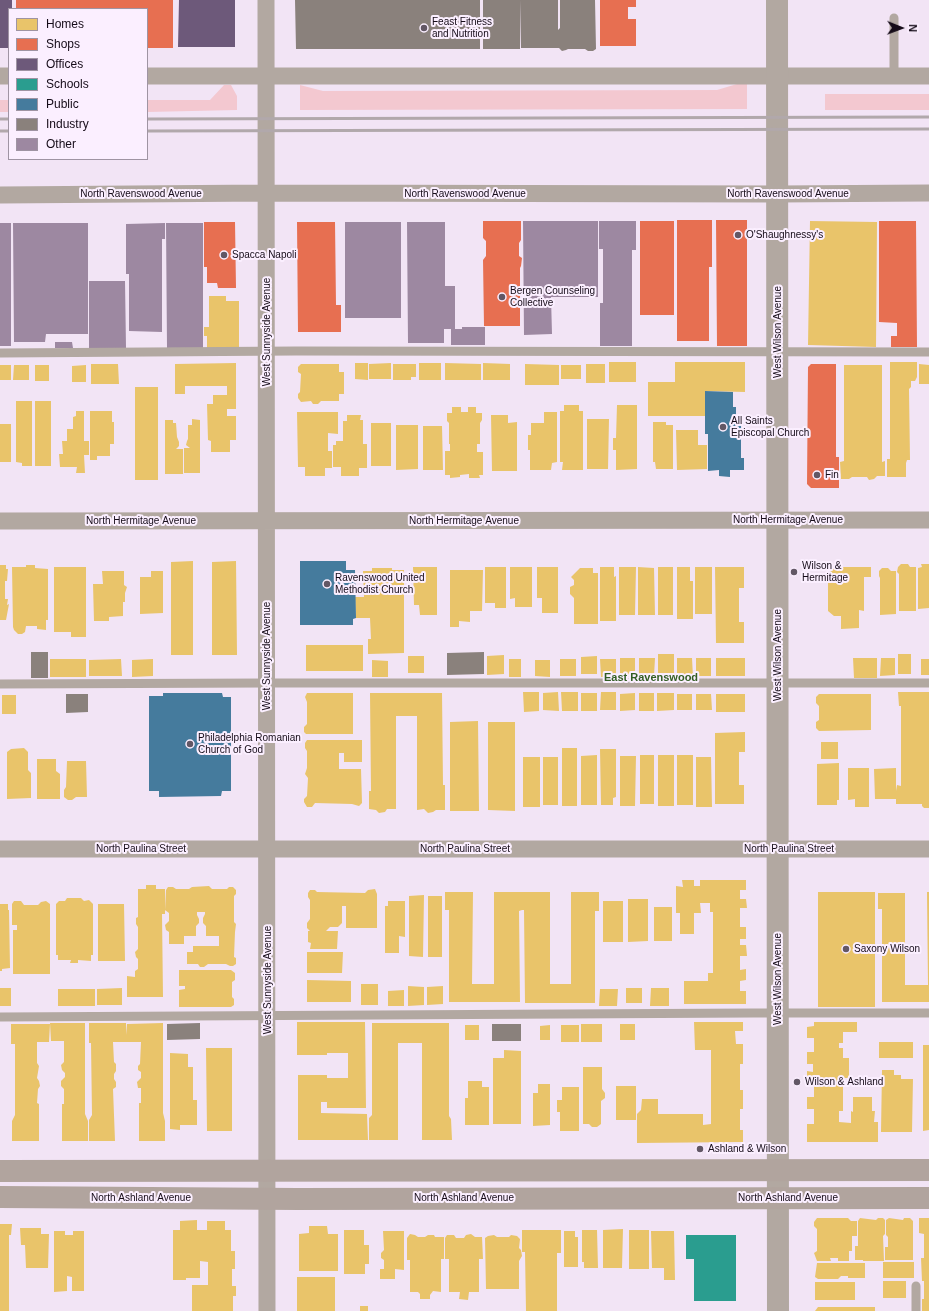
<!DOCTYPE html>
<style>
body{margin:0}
#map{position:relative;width:929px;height:1311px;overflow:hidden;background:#f2e4f5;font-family:Helvetica,sans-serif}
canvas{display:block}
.legend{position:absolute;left:8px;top:8px;width:140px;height:152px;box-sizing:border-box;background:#fbefff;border:1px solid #9f94a3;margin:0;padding:5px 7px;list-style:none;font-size:12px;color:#150b18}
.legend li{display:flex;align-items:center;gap:8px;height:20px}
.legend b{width:20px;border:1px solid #9f94a3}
.north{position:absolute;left:881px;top:8px;width:40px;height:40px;-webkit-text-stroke:3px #fbefff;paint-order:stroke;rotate:91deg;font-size:11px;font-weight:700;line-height:16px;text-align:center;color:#150b18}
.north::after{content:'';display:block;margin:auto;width:14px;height:18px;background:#150b18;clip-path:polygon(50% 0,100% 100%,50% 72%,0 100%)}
</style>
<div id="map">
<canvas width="929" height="1311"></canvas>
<ul class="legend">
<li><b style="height:11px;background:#e9c46a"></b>Homes</li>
<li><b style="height:11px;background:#e76f51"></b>Shops</li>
<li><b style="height:11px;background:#6d597a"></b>Offices</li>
<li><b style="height:11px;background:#2a9d8f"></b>Schools</li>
<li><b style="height:11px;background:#457b9d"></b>Public</li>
<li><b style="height:11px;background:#8a817c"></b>Industry</li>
<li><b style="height:11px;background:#9d88a1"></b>Other</li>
</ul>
<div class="north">N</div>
</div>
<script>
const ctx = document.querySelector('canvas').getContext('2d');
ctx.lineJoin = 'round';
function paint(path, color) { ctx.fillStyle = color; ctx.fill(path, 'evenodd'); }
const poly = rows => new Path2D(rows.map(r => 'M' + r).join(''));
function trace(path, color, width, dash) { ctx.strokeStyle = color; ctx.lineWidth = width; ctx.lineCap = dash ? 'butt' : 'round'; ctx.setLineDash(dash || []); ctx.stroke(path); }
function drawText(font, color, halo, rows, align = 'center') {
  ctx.font = font + ' Helvetica,sans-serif'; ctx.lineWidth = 4; ctx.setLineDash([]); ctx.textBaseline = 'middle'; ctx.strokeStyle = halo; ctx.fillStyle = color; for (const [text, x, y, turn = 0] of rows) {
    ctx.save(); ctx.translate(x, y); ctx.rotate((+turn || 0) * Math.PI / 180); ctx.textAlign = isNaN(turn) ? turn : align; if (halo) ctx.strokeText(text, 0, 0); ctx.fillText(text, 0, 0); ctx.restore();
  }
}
paint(poly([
 [747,81,747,109,300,110,300,85,323,91,717,90],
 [224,85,231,85,237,96,237,110,147,112,147,100,210,100],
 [825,94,929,94,929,110,825,110],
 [0,100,9,100,9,112,0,112]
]), '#f3c8d0');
paint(poly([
 [810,221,877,222,876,347,808,345],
 [209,296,226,296,226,301,239,301,239,348,207,348,207,336,204,336,204,327,209,327],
 [609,362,636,362,636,382,609,382],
 [675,362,745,362,745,392,705,391,705,416,648,416,648,382,675,382],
 [890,362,917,362,917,377,915,381,911,381,911,387,909,389,910,460,907,460,906,463,906,477,887,477,887,459,890,459],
 [236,363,236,409,227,409,227,416,236,416,236,440,230,440,230,452,211,452,211,441,208,440,207,404,213,404,213,395,227,395,227,386,185,386,185,394,175,394,175,364],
 [355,363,368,363,368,380,355,379],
 [391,363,391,379,369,379,369,364],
 [419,363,441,363,441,380,419,380],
 [445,363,481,364,481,380,445,380],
 [483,363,510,364,510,380,483,380],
 [91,364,118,364,119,384,91,384],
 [301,364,339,364,339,372,344,372,344,394,339,394,339,401,321,401,318,404,313,404,311,401,301,402,298,398,298,394,300,392,301,374,298,372,298,367],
 [393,364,416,364,416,377,411,377,411,380,393,380],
 [525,364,559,365,559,385,525,385],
 [586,364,605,364,605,383,586,383],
 [919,364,929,365,929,384,919,384],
 [0,365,11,365,11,380,0,380],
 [14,365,29,365,29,380,13,380],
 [35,365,49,365,49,381,35,381],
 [86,365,86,382,72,382,72,366],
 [561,365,581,365,581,379,561,379],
 [844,365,882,365,882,462,885,461,885,476,877,476,874,479,869,480,867,477,852,477,849,479,841,479,840,462,844,461],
 [135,387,158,387,158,480,135,480],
 [16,401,32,401,32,466,22,466,22,463,16,462],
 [35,401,51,401,51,466,35,466],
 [564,405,579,405,579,411,583,411,583,470,562,470,563,462,560,462,560,411,564,411],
 [617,405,637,405,637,469,616,470,616,450,613,450,613,438,616,438],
 [452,407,461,407,461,412,468,412,468,407,476,407,476,413,482,413,482,420,480,423,480,444,477,444,477,452,483,452,483,475,479,475,480,478,469,478,469,474,460,475,460,477,450,478,450,475,445,475,445,451,450,451,450,444,449,444,449,423,447,421,447,413,452,413],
 [76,411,84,411,84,441,89,441,89,455,84,455,85,473,76,473,77,467,60,467,59,454,63,454,62,441,67,441,67,429,73,429,73,417,76,416],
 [90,411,112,411,112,422,114,422,114,444,110,444,110,456,97,456,97,460,90,460],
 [297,412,338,412,338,434,328,433,328,451,332,451,332,468,325,468,325,476,305,476,305,467,298,467],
 [544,412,557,412,557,462,552,463,551,470,530,470,530,450,528,450,528,435,531,435,531,423,544,423],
 [347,415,361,415,360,420,363,420,363,444,367,444,367,468,359,468,359,476,341,476,341,467,333,467,333,445,336,445,336,441,343,441,343,421,347,421],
 [491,415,508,415,508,423,517,422,517,471,492,471],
 [192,419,200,420,200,473,184,473,184,448,190,448,186,445,187,441,188,439,188,425,192,425],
 [587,419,609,419,608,469,587,469],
 [165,420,173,420,173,423,176,423,177,437,179,442,179,446,176,449,183,449,183,474,165,474],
 [653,422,666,422,666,425,673,425,673,469,656,469,655,462,653,462],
 [371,423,391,423,391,466,371,466],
 [0,424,11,424,11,462,0,462],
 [396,425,418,425,418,469,396,470],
 [423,426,442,426,443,470,423,470],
 [676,430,698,430,698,445,707,445,707,469,677,470],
 [193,561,193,655,171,655,171,562],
 [236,561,237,655,212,655,212,562],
 [901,564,908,564,910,567,916,567,916,611,899,611,899,574,897,572,898,567],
 [921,564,929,564,929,608,918,609,918,568,922,567],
 [0,565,6,565,6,569,8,569,7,581,5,581,5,599,8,599,7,605,9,604,6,620,0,620],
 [26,565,35,565,35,568,48,569,48,620,46,620,46,630,37,629,37,626,26,626,25,632,22,634,18,634,14,630,13,627,12,567,26,567],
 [54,567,86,567,86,637,71,637,71,632,54,632],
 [413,567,437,567,437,615,420,615,419,605,414,605],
 [485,567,506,567,506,608,495,608,495,603,485,603],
 [510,567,532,567,532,607,515,607,515,598,510,599],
 [537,567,558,567,558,613,542,613,542,598,537,598],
 [600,567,614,567,614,577,616,576,616,621,600,621],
 [619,567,636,567,635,615,619,615],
 [638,567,654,568,655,615,638,615],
 [658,567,673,567,673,615,658,615],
 [677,567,690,567,690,581,693,581,693,619,677,619],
 [695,567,712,567,712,614,695,614],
 [715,567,744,567,744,588,739,588,739,622,744,622,744,643,716,643],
 [835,567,871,567,871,577,864,577,864,611,859,610,859,628,841,629,841,616,834,616,828,611,828,574],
 [372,568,392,568,392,570,404,570,404,653,368,654,368,639,371,639,370,618,356,618,355,597,364,597,363,571,372,571],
 [580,568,593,568,593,573,598,573,598,624,574,624,574,598,570,594,570,587,574,585,574,580,571,577],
 [882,568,888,568,891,571,896,571,896,614,880,615,880,578,879,576,879,571],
 [450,570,483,570,482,611,470,611,470,622,459,621,459,627,450,627],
 [102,571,124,571,124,585,127,587,125,593,125,602,123,602,123,616,109,617,109,621,94,621,93,584,103,584],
 [151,571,163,571,163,613,140,614,140,577,151,577],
 [306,645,363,645,363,671,306,671],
 [658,654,674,654,674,673,658,673],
 [898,654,911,654,911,674,898,674],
 [504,655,504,674,487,675,487,656],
 [408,656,424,656,424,673,408,673],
 [597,656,597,674,581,674,581,657],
 [620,658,635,658,635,677,620,677],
 [639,658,655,658,654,676,639,676],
 [677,658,692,658,693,677,677,677],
 [696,658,711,658,711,676,696,676],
 [716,658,745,658,745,676,716,676],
 [853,658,877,658,877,678,854,678],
 [881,658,895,658,895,675,880,676],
 [50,659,86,659,86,677,50,677],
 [121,659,122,676,89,676,89,660],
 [153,659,153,676,132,677,132,660],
 [509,659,521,659,521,677,509,677],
 [560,659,576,659,576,676,560,676],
 [600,659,616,659,616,677,601,677],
 [921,659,929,659,929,675,921,675],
 [372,660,388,661,388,677,372,677],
 [535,660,550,660,550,677,535,676],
 [523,692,539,692,539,711,524,712],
 [558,692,559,711,543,710,543,693],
 [561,692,578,692,578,711,562,711],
 [601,692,616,692,616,710,600,710],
 [898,692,929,692,929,808,924,808,922,806,922,804,896,804,896,799,875,799,874,769,896,768,896,791,897,785,901,786,901,706,899,706],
 [307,693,353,693,353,734,306,734,304,732,304,727,307,724,307,702,305,697],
 [370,693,442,693,443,785,445,785,445,810,436,810,433,812,428,813,424,809,417,810,417,716,396,716,396,809,387,809,385,812,379,813,376,810,369,809,369,791,371,791],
 [581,693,597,693,597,711,581,711],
 [635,693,635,710,620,711,620,694],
 [639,693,654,693,654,711,639,711],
 [657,693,674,693,674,710,657,711],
 [677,694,692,694,692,710,677,710],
 [696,694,711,694,712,710,696,710],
 [716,694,745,694,745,712,716,712],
 [819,694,871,694,871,730,819,731,816,728,816,722,819,720,819,706,816,703,816,697],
 [2,695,16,695,16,714,2,714],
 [478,721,479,811,450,811,450,722],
 [488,722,515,722,515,811,488,810],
 [745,732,745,752,739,752,739,785,744,785,744,804,715,804,715,733],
 [307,740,362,740,362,762,344,762,344,753,339,753,339,769,361,769,362,803,359,806,352,804,315,803,312,807,307,807,304,802,304,799,307,796,308,778,305,774,307,768,307,751,305,748,305,743],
 [821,742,838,742,838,759,821,759],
 [24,748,28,752,28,770,31,773,31,798,7,799,7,752,11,749],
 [562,748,577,748,577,806,562,806],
 [600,749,616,749,616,797,613,798,613,805,601,805],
 [597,755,597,805,581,805,581,756],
 [640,755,654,755,654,804,640,804],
 [658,755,674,755,674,806,658,806],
 [677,755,693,755,693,805,677,805],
 [620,756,636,756,635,806,620,806],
 [523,757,540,757,540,807,523,807],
 [543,757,558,757,558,805,543,805],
 [696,757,711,757,712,807,696,807],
 [37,759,56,759,56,771,60,774,60,799,37,799],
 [67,761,86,761,87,797,76,797,72,800,68,800,64,797,64,790,66,787],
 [839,763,839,800,837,800,837,805,817,805,817,764],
 [848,768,869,768,869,807,855,807,855,799,848,800],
 [682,880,694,880,694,886,700,886,700,880,746,880,746,890,740,890,740,899,746,899,747,908,740,908,740,927,746,927,746,939,740,939,740,945,746,945,747,956,740,956,740,970,746,969,746,980,740,981,740,991,746,991,746,1004,684,1004,684,981,708,981,708,973,713,973,713,912,710,912,710,903,700,903,701,913,694,913,694,934,680,934,680,913,676,913,676,886,683,887],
 [146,885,156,885,156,889,165,889,165,914,162,914,163,997,127,997,127,976,135,977,135,971,138,969,138,959,136,957,135,952,138,949,138,927,136,924,136,918,138,917,138,889,146,889],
 [209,886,212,889,227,889,229,887,233,887,236,890,236,894,234,896,234,922,236,924,235,932,234,957,236,958,236,964,233,966,230,966,226,964,208,964,204,967,200,967,198,964,187,964,187,952,193,952,193,946,219,946,219,936,206,936,206,926,203,923,203,918,205,914,205,912,197,912,197,915,199,919,199,923,196,926,196,936,184,936,184,944,169,944,169,932,166,930,165,925,169,921,169,913,165,910,166,890,168,887,173,887,176,889,189,889,192,887],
 [375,889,377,894,377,928,346,928,346,906,342,906,342,923,338,927,330,927,326,931,338,931,337,949,310,949,311,943,308,942,308,931,310,931,307,928,307,923,310,919,310,900,308,897,308,893,310,890,315,890,317,892,365,893,368,890],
 [445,892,473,892,472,984,494,984,494,892,550,892,550,984,571,984,571,892,599,892,599,911,595,911,595,1003,525,1003,524,910,522,910,519,911,520,1002,449,1002,449,910,445,910],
 [818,892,875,892,875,1007,818,1007],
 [927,892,929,892,929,1002,882,1002,882,909,878,909,878,893,905,893,905,985,928,985],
 [424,895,423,957,409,956,409,896],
 [428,896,442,896,442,957,428,957],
 [67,898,81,898,84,901,89,900,93,904,93,955,91,955,91,961,78,960,78,963,70,963,71,960,58,960,58,955,56,955,56,904,59,901,65,901],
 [628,899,648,899,648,941,628,942],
 [14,901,21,901,24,905,38,905,41,902,46,901,50,904,50,974,13,974,13,930,17,930,17,925,12,925,12,904],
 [388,901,405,901,405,937,399,936,399,953,385,953,385,906,388,906],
 [603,901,623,901,623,942,603,942],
 [0,904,8,904,8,910,9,910,10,968,2,969,2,971,0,971],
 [98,904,124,904,125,961,98,961],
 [654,907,672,907,672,941,654,941],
 [307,952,343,952,342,973,307,973],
 [179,970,231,970,235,973,235,980,232,982,232,997,234,999,234,1005,231,1007,179,1007,179,990,185,989,185,986,179,986],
 [307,980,351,981,351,1002,307,1002],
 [361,984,378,984,378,1005,361,1005],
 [408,986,424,987,424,1005,408,1006],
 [443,986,443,1004,427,1005,427,987],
 [0,988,11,988,11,1006,0,1006],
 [122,988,122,1005,97,1005,97,989],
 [626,988,642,988,642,1003,626,1003],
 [651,988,669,988,669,1006,650,1006],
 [58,989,95,989,95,1006,58,1006],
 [600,989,618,989,617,1006,599,1006],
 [404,990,404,1006,388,1006,388,991],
 [297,1022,365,1022,366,1108,327,1108,327,1102,321,1102,321,1113,367,1114,368,1140,298,1140,298,1075,327,1075,327,1078,348,1078,348,1053,327,1053,327,1055,297,1055],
 [694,1022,743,1022,743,1031,735,1031,736,1044,743,1044,743,1064,740,1064,740,1090,743,1090,743,1109,740,1109,740,1130,743,1130,743,1142,637,1143,637,1114,641,1110,642,1099,658,1099,658,1114,703,1114,703,1125,711,1124,711,1050,695,1050],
 [814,1022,857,1022,857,1032,843,1032,843,1043,839,1043,839,1048,843,1048,843,1058,849,1058,849,1078,843,1078,843,1111,839,1111,839,1122,851,1123,851,1111,853,1112,853,1097,872,1097,872,1111,875,1111,874,1122,878,1122,878,1142,807,1142,807,1124,814,1124,814,1109,807,1109,807,1097,814,1097,814,1084,807,1084,807,1071,813,1072,813,1064,807,1064,807,1052,814,1052,814,1038,807,1038,807,1027,814,1026],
 [50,1023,85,1023,85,1114,88,1121,88,1141,62,1141,62,1104,64,1104,64,1089,61,1086,61,1081,65,1077,65,1073,62,1070,61,1065,64,1062,64,1041,51,1041],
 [89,1023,126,1023,126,1035,127,1024,163,1023,163,1113,165,1121,165,1141,139,1141,139,1103,141,1103,141,1088,138,1088,137,1082,141,1078,141,1072,138,1070,138,1066,140,1064,141,1042,113,1042,114,1062,116,1064,116,1071,114,1074,114,1079,116,1082,116,1087,113,1089,115,1141,89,1141,89,1120,92,1115,91,1043,89,1043],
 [372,1023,449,1023,449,1116,451,1119,452,1140,422,1140,422,1043,398,1043,398,1140,369,1140,369,1118,372,1115],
 [11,1024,50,1024,49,1042,37,1042,37,1063,39,1066,37,1078,39,1081,40,1086,38,1089,37,1103,39,1104,39,1141,12,1141,12,1121,15,1115,15,1044,11,1044],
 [581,1024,602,1024,602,1042,581,1042],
 [620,1024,635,1024,635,1040,620,1040],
 [465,1025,479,1025,479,1040,465,1040],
 [550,1025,550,1040,540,1040,540,1026],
 [561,1025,579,1025,579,1042,561,1042],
 [879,1042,913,1042,913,1058,879,1058],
 [923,1045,929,1045,929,1130,923,1131],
 [206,1048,232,1048,232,1131,207,1131],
 [504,1050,521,1051,521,1124,493,1124,493,1058,504,1058],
 [170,1053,188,1054,188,1067,193,1067,193,1100,197,1100,197,1125,180,1125,180,1130,170,1129],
 [583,1067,602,1067,602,1089,605,1093,605,1098,601,1101,601,1124,597,1127,592,1127,589,1124,583,1124],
 [882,1070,894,1070,894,1075,901,1075,901,1079,913,1079,912,1132,881,1132],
 [468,1081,482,1081,482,1087,489,1087,489,1125,465,1125,465,1098,468,1098],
 [538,1084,550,1084,550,1125,533,1126,533,1093,538,1093],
 [616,1086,636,1086,636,1120,616,1120],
 [562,1087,579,1087,579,1131,560,1131,560,1112,557,1112,557,1100,562,1100],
 [817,1218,848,1218,851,1221,857,1221,857,1236,852,1236,852,1251,849,1251,849,1261,838,1261,838,1258,830,1258,831,1261,817,1261,814,1253,817,1251,817,1229,814,1226,814,1222],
 [860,1218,876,1220,878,1218,883,1218,885,1220,885,1234,883,1236,884,1261,863,1261,863,1260,855,1260,855,1246,858,1246,858,1221],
 [889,1218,903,1220,904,1218,910,1218,913,1221,913,1260,885,1260,885,1247,888,1247,888,1237,886,1235,886,1220],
 [919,1218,929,1218,929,1311,922,1311,922,1299,924,1299,924,1281,922,1281,921,1258,924,1258,924,1234,919,1233],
 [197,1220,197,1230,207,1230,207,1221,225,1221,225,1230,231,1230,231,1251,235,1251,235,1269,232,1269,232,1286,236,1286,236,1296,233,1296,233,1311,192,1311,192,1285,208,1285,208,1262,200,1261,200,1278,186,1278,186,1280,173,1280,173,1230,180,1230,180,1221],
 [0,1224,12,1224,11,1235,9,1235,9,1311,0,1311],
 [309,1226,327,1226,328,1234,338,1234,338,1271,299,1271,299,1234,309,1233],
 [20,1228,41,1228,41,1234,49,1234,48,1268,26,1268,25,1245,21,1245],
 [623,1229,622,1268,603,1268,603,1230],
 [344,1230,364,1230,364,1245,369,1245,369,1264,365,1264,365,1274,344,1274],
 [522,1230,561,1230,561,1253,557,1253,557,1311,526,1311,525,1252,522,1252],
 [582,1230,597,1230,598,1268,584,1268,584,1262,582,1262],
 [629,1230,649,1230,649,1269,629,1269],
 [54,1231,65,1231,65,1235,73,1235,73,1231,84,1231,84,1291,72,1291,72,1277,67,1276,67,1291,54,1292],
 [383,1231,404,1231,404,1270,395,1269,395,1279,380,1279,380,1269,384,1269,384,1260,381,1258,381,1253,384,1250],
 [564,1231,575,1231,575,1237,578,1237,578,1267,564,1267],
 [651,1231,674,1231,675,1280,664,1280,664,1268,652,1268],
 [410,1234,415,1235,418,1237,425,1237,428,1235,434,1235,435,1237,444,1237,444,1259,441,1259,441,1292,433,1291,430,1295,430,1299,420,1299,420,1294,418,1292,410,1292,410,1260,407,1260,407,1238],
 [471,1234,475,1237,482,1237,483,1259,479,1259,479,1292,469,1292,468,1300,459,1299,460,1292,449,1292,449,1259,445,1259,445,1238,447,1235,454,1235,456,1238,464,1238,466,1235],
 [494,1235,497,1237,509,1237,511,1235,517,1236,520,1239,519,1248,521,1250,522,1256,519,1261,519,1289,486,1289,485,1238,488,1236],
 [883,1262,914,1262,914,1278,883,1278],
 [817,1263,865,1263,865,1278,848,1278,848,1276,841,1276,838,1279,818,1279,815,1277],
 [297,1277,335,1277,335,1311,297,1311],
 [883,1281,906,1281,906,1298,883,1298],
 [815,1282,855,1282,855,1300,815,1300],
 [360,1306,368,1306,368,1311,360,1311],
 [818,1307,875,1307,875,1311,815,1311]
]), '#e9c46a');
paint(poly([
 [16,0,173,0,173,48,147,48,147,9,16,9],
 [600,0,636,0,636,7,628,7,628,19,636,19,636,46,600,46],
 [677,220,712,220,712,267,709,267,709,341,677,341],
 [716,220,747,220,747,346,717,346],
 [483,221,521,221,521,240,519,243,519,256,522,258,521,266,520,268,520,326,484,326,483,260,486,256,486,241,483,238],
 [640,221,674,221,674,315,640,315],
 [879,221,916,221,917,347,891,347,891,336,897,336,897,323,879,322],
 [204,222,235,222,236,288,218,288,217,283,207,283,207,267,204,267],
 [297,222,335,222,336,305,341,305,341,332,298,332],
 [811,364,836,364,836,457,839,457,839,488,811,488,807,484,808,367]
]), '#e76f51');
paint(poly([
 [0,0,12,0,12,9,9,9,9,48,0,48],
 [179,0,235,0,235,47,178,47]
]), '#6d597a');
paint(poly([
 [686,1235,736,1235,736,1301,694,1301,694,1259,686,1259]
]), '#2a9d8f');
paint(poly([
 [705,391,733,392,733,407,736,407,736,419,741,419,741,458,744,458,744,470,730,470,730,477,719,476,719,470,708,471,708,434,705,434],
 [300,561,346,561,346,570,355,570,356,618,353,619,353,625,300,625],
 [163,693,222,693,223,697,231,697,231,791,222,791,221,796,159,797,159,791,149,791,149,696,163,696]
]), '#457b9d');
paint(poly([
 [295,0,480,0,480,49,296,49],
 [483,0,520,0,520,49,483,49],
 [520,0,558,0,558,30,560,28,560,0,595,0,596,49,593,51,588,51,585,49,568,49,566,50,562,51,559,48,521,48],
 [31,652,48,652,48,678,31,678],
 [484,652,484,674,447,675,447,653],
 [66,694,88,694,88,712,66,713],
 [200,1023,200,1039,167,1040,167,1024],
 [492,1024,521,1024,521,1041,492,1041]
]), '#8a817c');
paint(poly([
 [523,221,598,221,598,297,551,297,552,334,524,335],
 [599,221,636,221,636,250,632,250,632,346,600,346,600,303,603,303,603,249,599,249],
 [345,222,401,222,401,318,345,318],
 [407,222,445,222,445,286,455,286,455,329,462,329,462,327,485,327,485,345,451,345,451,329,444,329,444,343,408,343],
 [0,223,11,223,11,346,0,346],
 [13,223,88,223,88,334,46,334,45,342,14,342],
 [165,223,165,239,162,239,162,332,129,331,129,274,126,274,126,224],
 [166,223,203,223,203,348,167,348],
 [89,281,125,281,126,348,89,348],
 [55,342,72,342,73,348,55,348]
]), '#9d88a1');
trace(poly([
 [894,18,894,76],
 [0,353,296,351,929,352],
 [0,684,267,683,929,683],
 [0,1017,753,1013,929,1013],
 [916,1311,916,1286]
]), '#b2a8a1', 9);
trace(poly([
 [266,0,267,1311],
 [0,76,9,76],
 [147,76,929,76],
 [0,195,266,193,778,194,929,193],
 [0,521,929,520],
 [0,849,929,849]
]), '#b2a8a1', 17);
trace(poly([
 [777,0,778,1311]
]), '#b2a8a1', 22);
trace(poly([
 [0,1171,929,1170],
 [0,1197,297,1199,929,1198]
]), '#b1a49e', 22);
trace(poly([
 [0,119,9,119],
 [147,119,929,117],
 [0,131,9,131],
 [147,131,929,129]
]), '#b1a8ab', 3);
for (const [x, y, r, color] of [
 [424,28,4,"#625765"],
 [738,235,4,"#625765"],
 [224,255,4,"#625765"],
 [502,297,4,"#625765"],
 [723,427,4,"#625765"],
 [817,475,4,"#625765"],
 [794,572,4,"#625765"],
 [327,584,4,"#625765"],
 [190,744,4,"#625765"],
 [846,949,4,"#625765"],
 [797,1082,4,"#625765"],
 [700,1149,4,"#625765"]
]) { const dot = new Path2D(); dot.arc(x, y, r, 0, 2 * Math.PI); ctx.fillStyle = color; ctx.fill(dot); trace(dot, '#fbefff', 1.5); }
drawText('10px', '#150b18', '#fbefff', [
 ["Feast Fitness",432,22],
 ["and Nutrition",432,34],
 ["O'Shaughnessy's",746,235],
 ["Spacca Napoli",232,255],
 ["Bergen Counseling",510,291],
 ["Collective",510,303],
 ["All Saints",731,421],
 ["Episcopal Church",731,433],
 ["Fin",825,475],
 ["Wilson &",802,566],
 ["Hermitage",802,578],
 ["Ravenswood United",335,578],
 ["Methodist Church",335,590],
 ["Philadelphia Romanian",198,738],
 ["Church of God",198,750],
 ["Saxony Wilson",854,949],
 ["Wilson & Ashland",805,1082],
 ["Ashland & Wilson",708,1149]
], 'left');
drawText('10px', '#150b18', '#fbefff', [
 ["North Ravenswood Avenue",141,194],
 ["North Ravenswood Avenue",465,194],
 ["North Ravenswood Avenue",788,194],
 ["West Sunnyside Avenue",267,332,-90],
 ["West Wilson Avenue",778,332,-90],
 ["North Hermitage Avenue",788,520],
 ["North Hermitage Avenue",141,521],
 ["North Hermitage Avenue",464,521],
 ["West Wilson Avenue",778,655,-90],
 ["West Sunnyside Avenue",267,656,-90],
 ["North Paulina Street",141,849],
 ["North Paulina Street",465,849],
 ["North Paulina Street",789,849],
 ["West Wilson Avenue",778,979,-90],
 ["West Sunnyside Avenue",268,980,-90],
 ["North Ashland Avenue",141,1198],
 ["North Ashland Avenue",464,1198],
 ["North Ashland Avenue",788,1198]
]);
drawText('bold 11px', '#325e24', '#fbefff', [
 ["East Ravenswood",651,678]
]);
</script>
